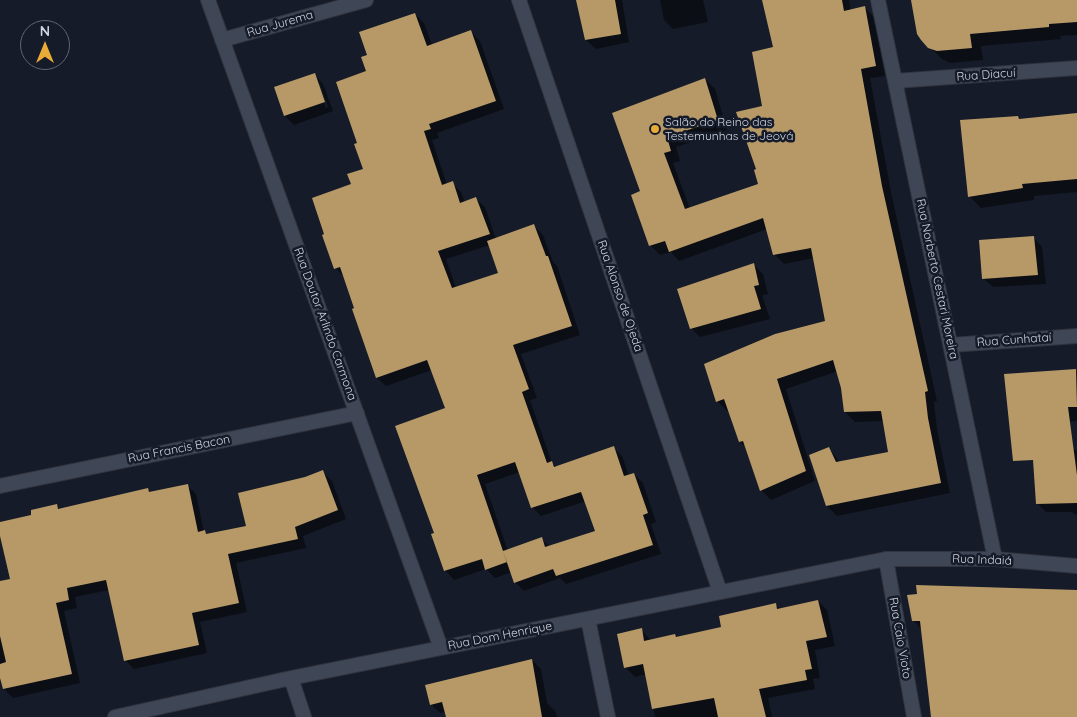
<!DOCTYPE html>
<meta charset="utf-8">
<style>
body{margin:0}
#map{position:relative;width:1077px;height:717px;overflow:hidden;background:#151b28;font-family:Quicksand,sans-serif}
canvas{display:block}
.north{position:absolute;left:20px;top:20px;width:50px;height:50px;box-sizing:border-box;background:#151b28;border:1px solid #606571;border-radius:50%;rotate:0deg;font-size:14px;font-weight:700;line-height:20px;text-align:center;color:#d0d5df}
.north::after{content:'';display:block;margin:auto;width:18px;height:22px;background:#e8ab37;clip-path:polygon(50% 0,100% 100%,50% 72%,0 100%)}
</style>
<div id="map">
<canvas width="1077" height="717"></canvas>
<div class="north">N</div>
</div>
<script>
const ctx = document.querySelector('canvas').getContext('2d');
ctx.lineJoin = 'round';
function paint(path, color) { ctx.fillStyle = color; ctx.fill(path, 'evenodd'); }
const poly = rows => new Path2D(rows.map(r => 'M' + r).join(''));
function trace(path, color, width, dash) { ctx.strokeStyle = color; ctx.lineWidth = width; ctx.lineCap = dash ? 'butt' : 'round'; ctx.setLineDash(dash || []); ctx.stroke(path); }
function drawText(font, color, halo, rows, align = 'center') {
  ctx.font = font + ' Quicksand,sans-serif'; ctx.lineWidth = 5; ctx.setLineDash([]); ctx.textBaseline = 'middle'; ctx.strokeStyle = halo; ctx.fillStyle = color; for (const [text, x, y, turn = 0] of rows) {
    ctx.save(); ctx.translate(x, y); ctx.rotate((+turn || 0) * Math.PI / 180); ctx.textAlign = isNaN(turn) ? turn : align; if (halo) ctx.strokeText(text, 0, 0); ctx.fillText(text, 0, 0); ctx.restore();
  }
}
paint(poly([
 [578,0,622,0,629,42,596,49,586,40],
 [660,0,703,0,708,22,673,29,664,20],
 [763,0,849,0,851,11,864,7,874,17,885,76,870,78,892,197,937,401,934,402,937,429,950,493,837,516,827,506,828,448,840,462,890,453,884,421,855,422,845,412,842,388,838,371,786,389,815,481,771,500,761,490,748,449,740,442,729,410,727,411,717,401,826,322,814,258,784,264,774,254,767,229,679,261,671,252,660,255,650,245,641,192,613,114,705,79,715,89,727,130,676,147,680,161,673,163,690,209,760,184,763,107,774,48],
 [913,0,1077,0,1077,35,1060,36,1061,39,981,46,983,60,950,63,942,59,922,39],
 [415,14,424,23,432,45,471,32,480,41,504,109,437,133,439,138,432,140,447,185,452,183,461,192,465,202,476,199,485,207,496,239,534,226,543,235,553,262,557,266,580,335,521,354,537,398,530,400,552,463,557,467,614,448,622,456,629,476,634,474,643,483,656,522,651,524,661,554,566,584,560,578,524,591,515,582,512,572,495,578,486,569,454,580,446,571,433,535,435,534,446,409,432,370,386,386,377,378,353,310,356,309,344,277,336,268,352,185,364,170,359,143,369,56],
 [490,245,500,274,456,288,446,259],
 [520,472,532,507,541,516,586,501,596,532,550,547,541,539,508,551,485,484],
 [314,74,323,84,333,111,294,125,285,116],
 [317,84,320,84,328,107,326,108],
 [1077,115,1077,192,1034,196,1034,200,981,208,969,196,1020,120],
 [1033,237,1042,247,1046,284,993,287,983,278],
 [754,265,763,274,768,294,762,295,770,319,700,337,691,328],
 [1077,371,1077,421,1018,423,1005,375],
 [1077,450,1077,515,1071,512,1046,512,1037,503,1033,452],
 [323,472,332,481,346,519,303,536,306,548,236,563,247,612,200,622,207,653,134,669,125,660,109,590,75,597,77,608,64,611,80,683,13,698,4,689,0,672,0,582,11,580,0,531,0,524,33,516,57,506,60,509,147,490,151,493,187,485,196,494,204,532,209,535,247,527,306,478],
 [1077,592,1077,717,933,717,922,630,913,620],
 [818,601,827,610,835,646,815,650,820,678,813,679,815,689,768,698,772,717,655,717,647,674,635,677,626,668,641,630,651,640,675,635,678,638,723,628,776,605,780,609],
 [532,660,541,669,547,703,556,712,557,717,447,717,446,712,440,713,431,704]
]), '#0007');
paint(poly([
 [576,0,615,0,621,34,585,40],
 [762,0,842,0,844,11,865,6,876,66,861,69,882,186,928,391,925,392,928,418,941,483,826,506,809,455,829,447,836,462,888,452,881,411,844,412,841,388,833,360,777,379,806,471,760,491,743,441,739,442,724,399,716,402,704,364,775,334,825,321,811,248,773,255,763,218,669,252,665,241,649,246,631,195,640,191,612,113,705,78,718,120,667,137,671,151,664,153,685,209,758,184,754,170,756,169,736,112,762,106,752,52,773,47],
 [911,0,1077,0,1077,22,1049,24,1049,27,970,34,972,48,937,51,928,48,921,40,917,34],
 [415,13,427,46,471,30,496,101,429,124,431,129,424,131,442,185,453,181,460,203,476,197,490,234,438,251,452,288,498,273,487,241,534,224,546,256,548,256,572,326,513,345,529,389,522,392,547,463,552,461,554,467,614,446,624,476,634,473,648,513,643,515,653,545,556,576,553,569,514,583,503,551,507,562,485,570,482,559,444,571,431,534,434,533,395,426,445,408,427,360,376,378,352,309,354,308,340,267,334,269,322,235,324,234,312,198,351,184,347,174,363,169,354,144,357,143,336,82,366,71,361,57,367,55,359,32],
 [515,462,531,508,581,492,595,531,545,547,542,537,503,551,477,475],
 [315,73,325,102,284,116,274,87],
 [1077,113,1077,179,1022,184,1023,188,968,197,960,120,1018,116,1019,119],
 [1034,236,1038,275,982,279,979,240],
 [754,263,759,285,754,286,761,309,690,329,677,289],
 [1076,369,1077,407,1068,407,1077,475,1077,503,1036,504,1033,460,1013,461,1004,374],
 [323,470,338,510,295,527,298,539,228,554,239,603,192,613,199,645,124,661,106,580,67,588,69,600,56,603,72,674,3,689,0,678,0,664,6,662,0,636,0,581,10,579,0,536,0,522,31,515,31,510,57,504,58,509,148,488,149,492,188,484,198,532,205,530,206,534,246,526,238,493,305,477],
 [916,585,1077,590,1077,717,931,717,920,621,912,621,907,595,917,594],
 [818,600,827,637,806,641,812,669,805,670,807,680,759,689,766,717,718,717,714,698,652,709,643,664,624,668,617,634,642,628,644,641,675,634,676,637,721,627,719,616,776,603,777,609],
 [532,659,542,717,446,717,442,702,430,705,425,685]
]), '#b79968');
const minor = poly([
 [208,0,441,648],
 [519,0,720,592],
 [878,0,995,559],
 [222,40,366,0],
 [895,81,1077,68],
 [951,345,1077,336],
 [0,486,357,413],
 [886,559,914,717],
 [588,619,608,717],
 [291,678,304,717],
 [115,717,291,678,886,559,995,559,1077,566]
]);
trace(minor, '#30343e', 16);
trace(minor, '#3f4656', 14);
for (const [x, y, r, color] of [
 [655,129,5,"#e8ab37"]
]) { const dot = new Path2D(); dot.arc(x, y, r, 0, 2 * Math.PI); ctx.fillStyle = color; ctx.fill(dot); trace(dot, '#151b28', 2); }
drawText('12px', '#d0d5df', '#151b28', [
 ["Rua Jurema",280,24,-16],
 ["Rua Diacuí",986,75,-4],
 ["Rua Norberto Cestari Moreira",937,279,78],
 ["Rua Alonso de Ojeda",620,296,71],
 ["Rua Doutor Arlindo Carmona",325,324,70],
 ["Rua Cunhataí",1014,340,-4],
 ["Rua Francis Bacon",179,449,-11],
 ["Rua Indaiá",982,560,2],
 ["Rua Dom Henrique",500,636,-11],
 ["Rua Caio Vioto",900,638,80]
]);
drawText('12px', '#d0d5df', '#151b28', [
 ["Salão do Reino das",665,122],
 ["Testemunhas de Jeová",665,136]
], 'left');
</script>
